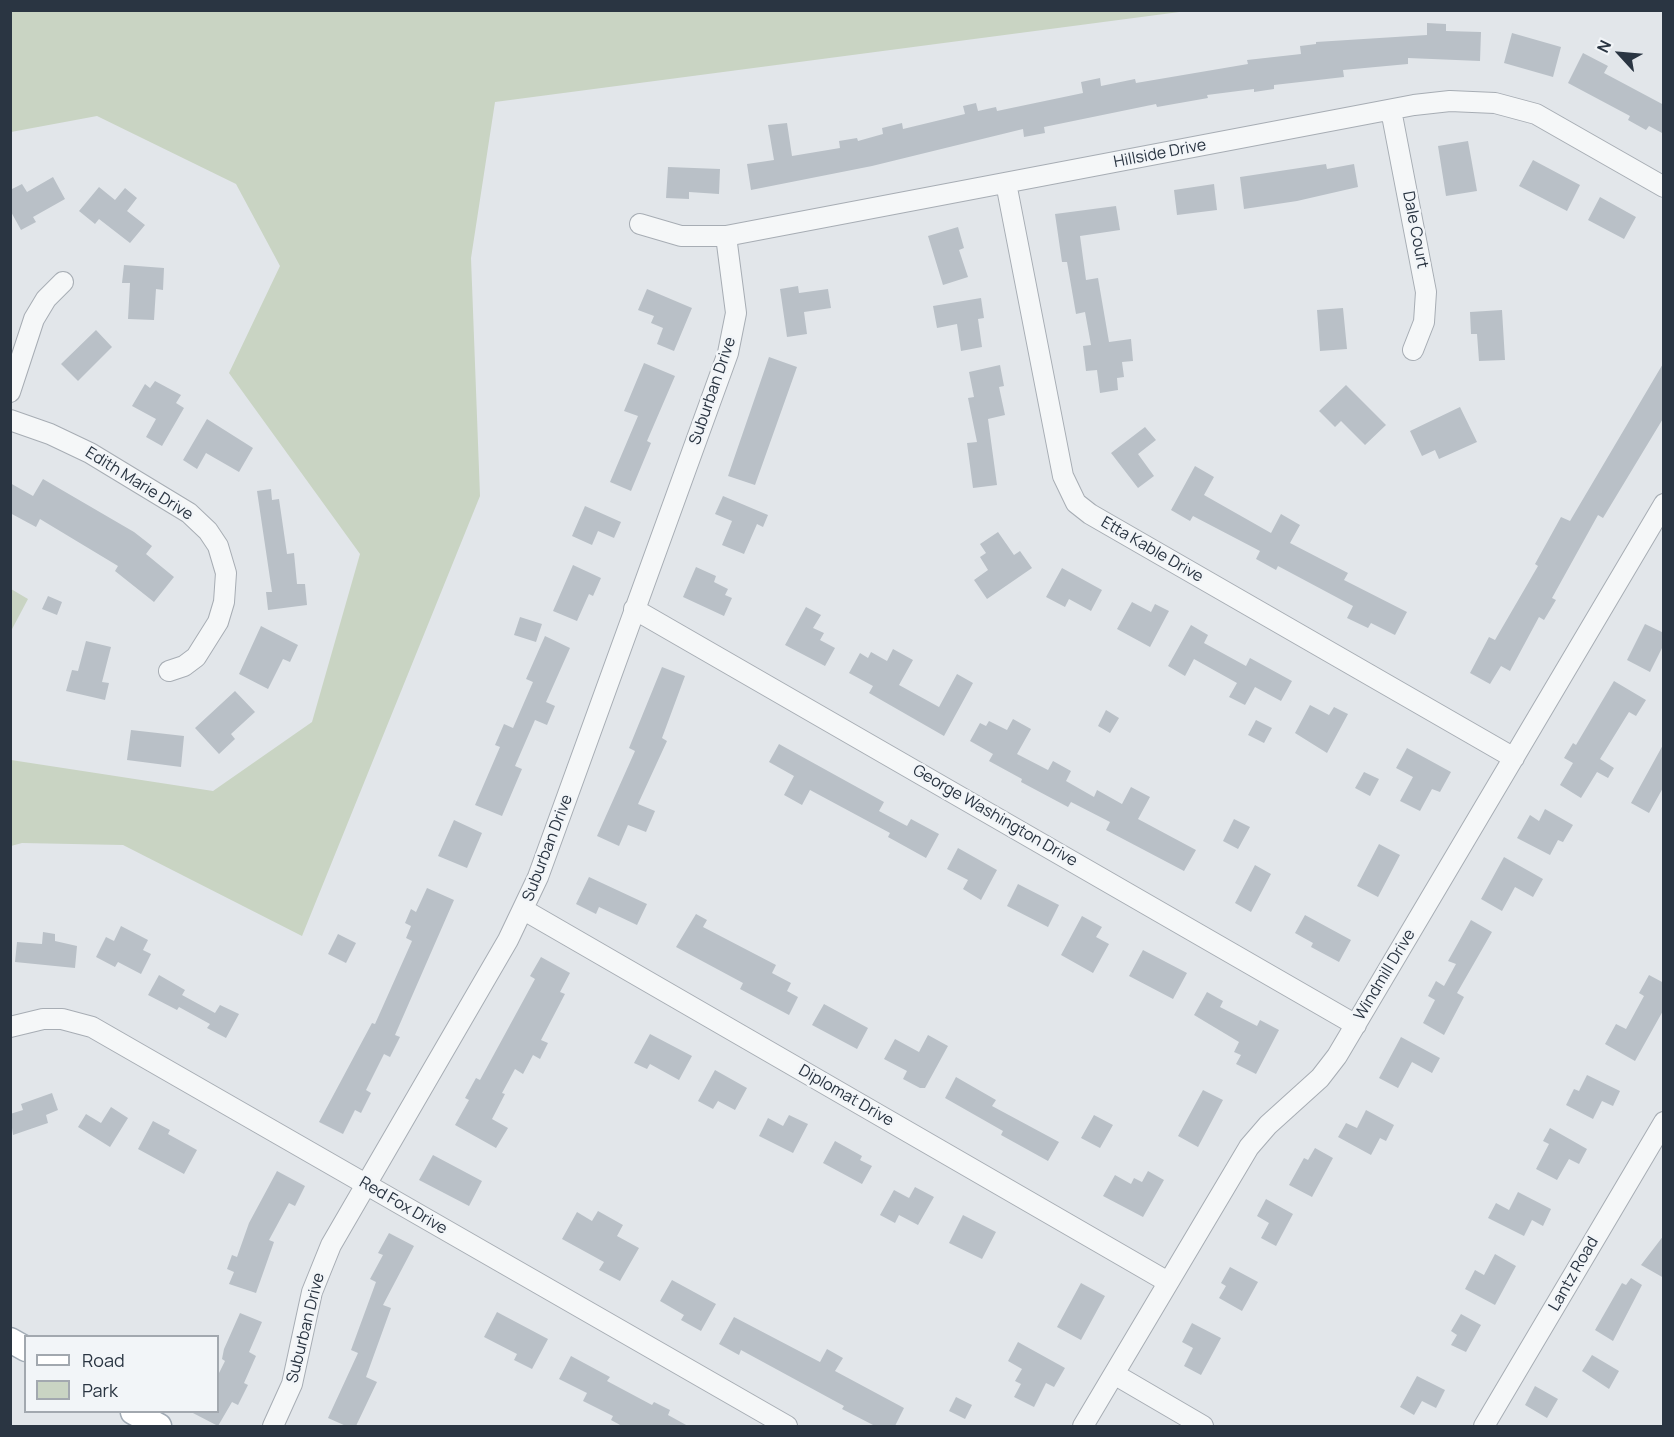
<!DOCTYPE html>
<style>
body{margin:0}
#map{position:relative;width:1674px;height:1437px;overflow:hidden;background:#e2e6ea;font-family:Manrope,sans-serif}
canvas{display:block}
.frame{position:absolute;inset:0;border:12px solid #2a3542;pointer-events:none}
.legend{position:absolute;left:24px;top:1335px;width:195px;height:78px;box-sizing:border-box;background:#f2f5f8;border:2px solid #a2a8af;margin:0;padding:8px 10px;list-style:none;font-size:18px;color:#2a3542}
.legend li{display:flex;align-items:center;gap:12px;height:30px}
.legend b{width:30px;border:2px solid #a2a8af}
.north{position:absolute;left:1590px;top:24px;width:60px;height:60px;-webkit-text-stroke:4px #f2f5f8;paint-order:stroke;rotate:296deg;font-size:16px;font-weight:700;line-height:24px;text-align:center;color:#2a3542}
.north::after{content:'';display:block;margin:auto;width:21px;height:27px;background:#2a3542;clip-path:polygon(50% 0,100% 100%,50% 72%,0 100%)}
</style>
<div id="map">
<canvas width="1674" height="1437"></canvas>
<div class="frame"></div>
<ul class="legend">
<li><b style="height:8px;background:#fff"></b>Road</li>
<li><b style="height:16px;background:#c9d4c3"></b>Park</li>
</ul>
<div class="north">N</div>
</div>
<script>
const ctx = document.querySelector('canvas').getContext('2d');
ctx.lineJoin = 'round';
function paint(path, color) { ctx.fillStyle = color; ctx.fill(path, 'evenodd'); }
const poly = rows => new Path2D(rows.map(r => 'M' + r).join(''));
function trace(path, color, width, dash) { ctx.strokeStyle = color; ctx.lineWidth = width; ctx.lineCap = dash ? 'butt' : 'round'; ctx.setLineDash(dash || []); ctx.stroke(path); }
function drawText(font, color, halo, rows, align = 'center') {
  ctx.font = font + ' Manrope,sans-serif'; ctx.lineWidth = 5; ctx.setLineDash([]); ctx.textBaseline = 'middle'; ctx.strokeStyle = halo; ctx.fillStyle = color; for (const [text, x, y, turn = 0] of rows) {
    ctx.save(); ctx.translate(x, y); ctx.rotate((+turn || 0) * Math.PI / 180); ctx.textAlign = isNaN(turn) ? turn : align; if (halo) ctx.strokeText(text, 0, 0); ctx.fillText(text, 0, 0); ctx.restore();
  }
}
paint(poly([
 [11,10,1187,10,1187,11,495,102,471,258,480,496,302,936,123,845,22,843,11,846,11,760,213,791,312,722,360,554,229,373,280,266,236,184,97,116,11,132],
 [11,589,28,599,11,631]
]), '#c9d4c3');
paint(poly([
 [1427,23,1446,24,1446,31,1481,32,1480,61,1408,58,1408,64,1343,70,1344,77,1274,85,1274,89,1254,92,1254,89,1207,95,1208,98,1157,107,1156,104,1044,127,1045,133,1024,137,1023,129,872,166,751,190,747,164,774,160,768,125,787,123,792,156,840,148,839,141,857,138,858,141,883,134,882,128,902,123,903,129,965,114,963,106,976,103,978,111,996,107,997,111,1083,93,1081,82,1100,78,1101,86,1135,79,1136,83,1248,64,1247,60,1301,54,1300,46,1316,44,1316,42,1427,35],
 [1512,33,1561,47,1553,77,1504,63],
 [1583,53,1608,66,1604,73,1664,105,1664,134,1649,126,1646,130,1628,120,1630,116,1568,83],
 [1468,141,1477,191,1446,196,1438,146],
 [1533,160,1580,185,1567,211,1519,186],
 [1326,164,1327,169,1354,164,1358,187,1297,201,1244,209,1240,177],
 [668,167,720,169,719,194,689,192,689,199,666,198],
 [53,177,65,199,33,217,36,222,21,230,10,210,10,190,22,184,27,192],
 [1214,184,1217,210,1177,215,1174,190],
 [99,187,115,200,125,188,137,198,127,211,145,225,130,243,99,219,95,224,79,211],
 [1600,197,1636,217,1624,239,1588,220],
 [1116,206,1120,230,1080,236,1086,280,1098,278,1109,342,1131,339,1133,361,1122,362,1124,377,1117,378,1118,390,1100,393,1097,370,1086,371,1083,346,1091,345,1085,312,1076,314,1067,262,1062,262,1055,214],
 [958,227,964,248,959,250,968,277,943,285,928,236],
 [124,265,164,268,163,290,156,289,154,320,128,319,130,283,122,283],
 [798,286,799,293,828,289,831,308,804,312,807,334,787,337,780,289],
 [647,289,692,308,674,351,657,344,663,328,651,323,654,316,638,310],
 [981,298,984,318,978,319,982,347,961,351,957,324,937,328,933,306],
 [1343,308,1347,349,1320,351,1317,310],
 [1502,310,1505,360,1479,361,1477,334,1471,334,1470,312],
 [96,330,112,347,78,381,61,364],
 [769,357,797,367,755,485,728,476],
 [1664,362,1664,417,1603,518,1598,515,1552,598,1556,600,1544,620,1539,617,1510,671,1501,666,1490,684,1470,673,1489,637,1495,640,1538,566,1535,564,1561,517,1570,521],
 [644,363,675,376,647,441,651,443,631,491,610,482,638,416,624,411],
 [1000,365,1004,386,999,387,1005,415,988,419,997,485,973,488,967,443,977,442,968,398,974,397,969,372],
 [155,381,181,395,176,403,184,408,162,446,146,437,156,419,132,406,145,384,150,388],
 [1346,385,1386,425,1365,445,1341,421,1335,427,1319,411],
 [1460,407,1477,442,1439,459,1435,450,1422,456,1410,431],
 [207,419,253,448,239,472,206,453,197,469,183,460],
 [1145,427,1156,440,1138,454,1154,476,1138,488,1111,453],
 [1195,466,1214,477,1204,495,1271,533,1281,514,1300,525,1290,543,1348,573,1344,580,1407,612,1395,635,1371,623,1368,628,1347,618,1353,606,1278,566,1276,570,1256,559,1260,551,1193,516,1190,521,1171,510],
 [43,479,134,532,152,546,146,554,174,577,154,602,115,571,118,566,40,519,36,527,10,513,10,483,33,496],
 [271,489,272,500,279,499,287,554,294,553,297,584,305,584,307,605,268,610,266,592,272,592,257,491],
 [723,496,768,515,763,527,757,524,744,554,722,545,732,521,715,514],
 [585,506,621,522,614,538,598,531,592,545,572,536],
 [998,532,1014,555,1020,551,1032,568,987,599,974,580,988,570,980,557,986,553,980,544],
 [573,565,601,578,593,596,589,594,577,621,553,611],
 [696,567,716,576,714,582,728,589,725,595,732,598,724,616,683,597],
 [1062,568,1102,590,1091,611,1069,599,1065,607,1046,597],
 [48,596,62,602,57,615,42,609],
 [1132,602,1151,612,1155,604,1169,611,1150,647,1117,629],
 [806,607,821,615,813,628,824,633,820,640,835,648,825,666,785,645],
 [520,617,542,624,536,642,514,635],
 [1645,624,1664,633,1664,644,1650,672,1627,660],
 [1191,625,1208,635,1204,643,1246,666,1250,658,1292,681,1281,701,1255,687,1245,705,1229,697,1237,683,1194,659,1185,676,1168,666],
 [261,626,298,645,290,662,283,659,268,689,239,674],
 [545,636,570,648,546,702,555,706,547,725,535,720,515,766,522,769,502,816,475,805,500,747,495,745,504,724,513,728,533,682,526,679],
 [86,641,111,647,102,682,109,683,105,700,66,691,72,670,78,671],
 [893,649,913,660,899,685,939,707,957,674,973,683,944,736,869,693,873,686,849,673,860,653,868,658,871,652,887,661],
 [662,667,685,676,662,738,667,741,638,804,655,811,646,832,628,825,619,846,597,836,635,751,629,748],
 [1614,681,1646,700,1636,716,1629,712,1600,759,1614,768,1608,778,1597,772,1581,798,1560,785,1573,763,1564,758,1573,743,1576,745],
 [235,691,255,712,231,734,235,739,219,754,195,728],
 [1310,705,1329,715,1334,707,1348,714,1327,753,1295,733],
 [1106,710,1119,718,1110,733,1098,726],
 [1013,719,1031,729,1017,754,1048,770,1053,761,1071,771,1066,781,1094,797,1097,790,1122,804,1131,787,1150,797,1138,819,1196,850,1184,871,1106,830,1110,822,1071,802,1068,807,1021,782,1022,779,989,761,993,754,970,741,980,723,986,726,989,721,1007,730],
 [1256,720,1272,728,1264,743,1248,735],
 [131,730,184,736,181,767,127,760],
 [1664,743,1664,786,1649,813,1631,803],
 [779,744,884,802,879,811,907,826,911,819,939,834,926,858,888,837,890,833,810,790,802,805,784,795,794,776,769,762],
 [1407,748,1451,772,1440,792,1432,789,1420,811,1400,801,1413,777,1396,768],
 [1364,772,1379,779,1370,796,1355,788],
 [1545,809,1573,825,1563,842,1558,840,1550,855,1517,838,1530,815,1539,821],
 [1234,819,1250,827,1238,849,1223,841],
 [454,820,482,833,467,868,438,856],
 [1379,844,1400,855,1378,897,1357,886],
 [958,848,997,870,981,900,963,889,968,880,947,869],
 [1504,857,1543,879,1533,897,1515,887,1502,911,1481,899],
 [1255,865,1271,874,1251,912,1235,903],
 [589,877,647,904,637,925,599,907,596,914,576,904],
 [1018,884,1059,905,1048,927,1007,906],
 [427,888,454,900,395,1035,400,1037,390,1057,384,1054,366,1090,371,1093,361,1113,355,1110,343,1134,319,1122,372,1023,375,1024,412,941,406,938,411,926,405,923,411,909,416,912],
 [696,914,707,920,703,927,776,965,772,973,791,983,787,991,798,997,789,1015,740,989,743,983,676,947],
 [1305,915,1351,940,1339,962,1311,947,1313,943,1295,933],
 [1082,916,1102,927,1096,937,1109,944,1093,973,1061,955],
 [1471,920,1492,932,1457,993,1464,997,1444,1035,1423,1023,1435,1000,1428,996,1436,981,1444,986,1456,964,1448,961],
 [121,926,148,940,143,950,151,954,141,974,118,962,115,967,96,957,106,937,114,941],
 [43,932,55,934,55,941,77,946,75,968,15,962,17,942,42,944],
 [338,934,356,943,346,963,328,954],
 [1143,950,1187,973,1173,999,1129,976],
 [541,957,570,973,560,992,565,994,541,1040,548,1043,540,1059,533,1055,523,1074,515,1069,502,1093,505,1094,492,1119,508,1128,496,1148,455,1125,469,1100,465,1098,476,1078,480,1080,535,979,530,976],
 [159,975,185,990,182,995,215,1013,220,1005,239,1014,226,1038,207,1028,210,1024,179,1007,177,1010,148,995],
 [1649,975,1664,983,1664,1009,1635,1061,1605,1044,1616,1024,1626,1029,1644,996,1639,993],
 [1207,992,1223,1001,1220,1007,1257,1026,1260,1020,1279,1030,1256,1074,1236,1064,1241,1055,1234,1052,1239,1042,1194,1015],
 [824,1004,868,1028,857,1049,812,1025],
 [650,1034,692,1056,679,1080,650,1064,647,1069,634,1063],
 [928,1035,948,1046,925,1088,920,1088,903,1079,907,1071,884,1059,895,1039,919,1052],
 [1401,1037,1440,1058,1432,1073,1412,1062,1398,1088,1379,1078],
 [715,1070,747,1088,735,1110,718,1101,713,1109,698,1101],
 [1587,1075,1620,1091,1613,1106,1602,1101,1593,1119,1566,1105,1574,1089,1579,1091],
 [956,1077,996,1100,992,1106,1059,1142,1048,1161,1001,1135,1003,1131,945,1098],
 [1203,1090,1223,1100,1198,1147,1178,1136],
 [52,1093,58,1110,46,1115,48,1123,13,1135,10,1114,23,1110,21,1104],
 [111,1107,128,1118,110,1147,78,1127,86,1114,101,1123],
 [1366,1110,1394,1125,1386,1141,1380,1138,1371,1155,1338,1137,1346,1123,1357,1128],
 [789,1115,808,1124,793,1153,759,1136,768,1118,783,1126],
 [1094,1115,1113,1125,1100,1148,1081,1138],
 [153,1121,170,1130,168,1134,197,1150,184,1174,138,1149],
 [1550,1128,1587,1149,1579,1164,1569,1159,1557,1180,1536,1169,1549,1144,1543,1141],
 [835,1141,862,1156,860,1160,872,1166,862,1184,823,1163],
 [1315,1148,1333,1158,1312,1197,1289,1185,1304,1158,1308,1160],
 [433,1155,482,1181,469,1206,419,1180],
 [277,1171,305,1186,295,1206,289,1203,269,1240,274,1242,256,1293,229,1284,234,1272,227,1269,232,1255,237,1257,249,1223],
 [1148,1171,1164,1180,1143,1217,1103,1196,1115,1175,1131,1184,1134,1178,1142,1182],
 [915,1187,934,1197,918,1225,899,1215,895,1223,880,1215,894,1190,909,1198],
 [1518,1192,1551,1209,1543,1226,1532,1220,1524,1236,1488,1218,1496,1203,1509,1210],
 [1266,1199,1293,1214,1276,1246,1261,1238,1269,1223,1257,1216],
 [598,1211,623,1225,617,1236,639,1248,620,1281,599,1270,604,1262,562,1239,577,1212,592,1221],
 [963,1215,996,1232,982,1259,949,1243],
 [389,1233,414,1246,383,1305,391,1308,366,1377,377,1382,356,1426,346,1426,328,1418,358,1353,351,1350,376,1282,370,1279,383,1255,378,1253],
 [1664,1235,1664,1278,1641,1265],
 [1495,1254,1516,1266,1495,1305,1465,1289,1475,1270,1484,1275],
 [1230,1267,1258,1282,1242,1311,1219,1298,1226,1286,1221,1283],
 [1631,1278,1642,1285,1613,1341,1595,1330,1622,1283,1626,1285],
 [672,1280,716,1304,701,1331,681,1320,684,1315,660,1301],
 [1081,1283,1105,1296,1081,1340,1057,1327],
 [497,1312,548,1339,532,1369,514,1360,517,1354,484,1337],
 [240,1313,262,1322,249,1352,256,1356,244,1383,248,1385,238,1405,232,1402,218,1426,191,1412,218,1412,218,1375,225,1361,222,1359,224,1349],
 [1461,1314,1481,1325,1466,1352,1451,1345,1457,1335,1451,1331],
 [734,1317,820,1362,827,1349,843,1358,835,1371,904,1408,895,1426,875,1426,842,1409,844,1406,741,1350,739,1355,719,1344],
 [1192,1323,1221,1338,1201,1375,1184,1366,1193,1348,1182,1342],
 [1018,1342,1065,1368,1054,1387,1046,1383,1034,1407,1014,1397,1021,1384,1015,1381,1022,1369,1008,1361],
 [1592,1355,1619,1371,1609,1389,1582,1371],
 [571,1356,610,1377,607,1381,652,1405,654,1402,670,1410,668,1415,688,1426,622,1426,611,1420,613,1416,583,1401,587,1393,559,1379],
 [1417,1376,1445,1390,1436,1408,1422,1401,1414,1415,1400,1407],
 [1535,1386,1558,1399,1547,1418,1525,1405],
 [956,1397,972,1405,965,1419,949,1411]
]), '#b9c0c7');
const minor = poly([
 [1391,110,1426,292,1424,322,1413,350],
 [1006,183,1063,476,1076,503,1090,514,1514,758],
 [640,224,681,236,726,236,1414,105,1450,101,1495,103,1536,114,1664,187],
 [10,392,34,319,46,299,63,282],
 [10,420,50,434,90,453,189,513,208,531,218,546,226,573,224,602,218,622,196,657,184,666,169,671],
 [634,609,1356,1025],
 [524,910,1168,1282],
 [10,1027,43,1019,62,1019,92,1027,787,1426],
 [1114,1374,1203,1426],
 [273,1426,292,1384,312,1292,331,1245,508,940,538,877,728,353,736,313,726,236],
 [1083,1426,1249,1147,1268,1125,1320,1078,1337,1056,1664,504],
 [1484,1426,1664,1122]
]);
const major = poly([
 [10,1340,26,1349],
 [133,1412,159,1426]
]);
trace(minor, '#a7adb4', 22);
trace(major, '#a2acb6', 27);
trace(minor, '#f5f7f8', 20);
trace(major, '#fff', 24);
drawText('16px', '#2a3542', '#f2f5f8', [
 ["Hillside Drive",1160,154,-11],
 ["Dale Court",1415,230,79],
 ["Suburban Drive",713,391,-71],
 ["Edith Marie Drive",139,484,32],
 ["Etta Kable Drive",1152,550,30],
 ["George Washington Drive",995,816,30],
 ["Suburban Drive",548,848,-69],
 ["Windmill Drive",1385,975,-59],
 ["Diplomat Drive",846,1096,30],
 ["Red Fox Drive",403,1206,30],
 ["Lantz Road",1574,1274,-60],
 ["Suburban Drive",306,1328,-76]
]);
</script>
